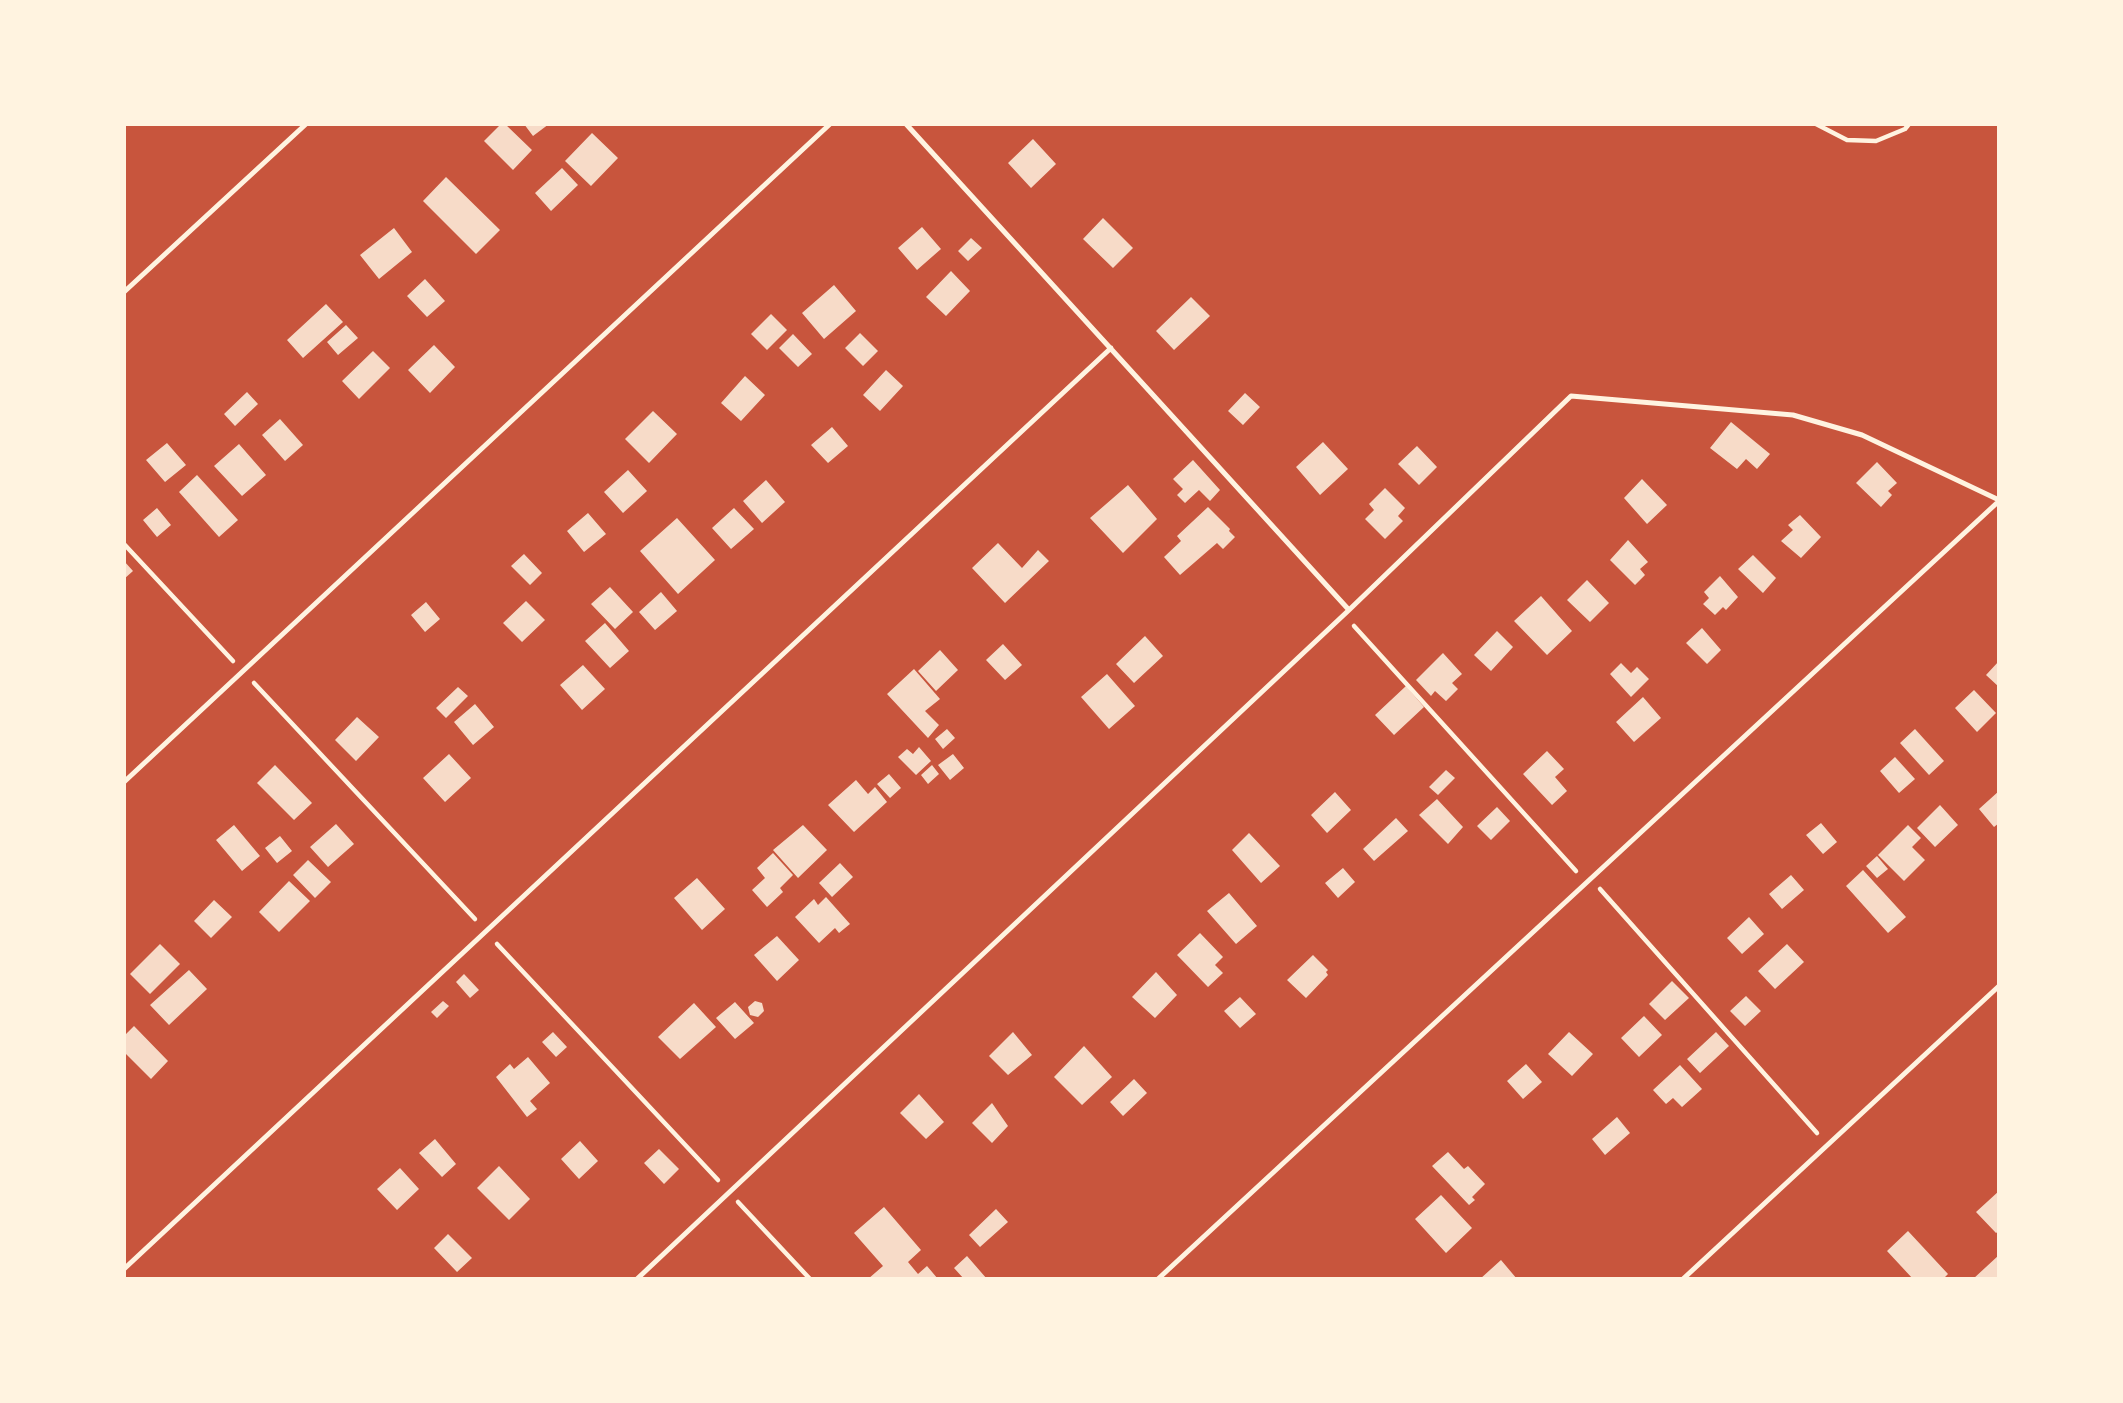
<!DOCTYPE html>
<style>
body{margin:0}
#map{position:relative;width:2123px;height:1403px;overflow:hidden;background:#c8553d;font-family:Lato,sans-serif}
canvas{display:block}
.frame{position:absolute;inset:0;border:126px solid #fff3e0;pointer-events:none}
</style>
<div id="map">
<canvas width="2123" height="1403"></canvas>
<div class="frame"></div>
</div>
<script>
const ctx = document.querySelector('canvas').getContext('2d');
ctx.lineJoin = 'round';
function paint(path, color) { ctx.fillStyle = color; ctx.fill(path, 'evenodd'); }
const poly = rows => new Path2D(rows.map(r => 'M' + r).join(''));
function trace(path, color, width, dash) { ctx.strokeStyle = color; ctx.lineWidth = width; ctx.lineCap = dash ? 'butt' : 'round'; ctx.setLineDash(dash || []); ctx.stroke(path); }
paint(poly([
 [501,124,505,124,532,150,513,170,484,141],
 [524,124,549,124,533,136],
 [592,133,618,158,591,186,565,161],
 [1033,139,1056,164,1031,188,1008,163],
 [562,168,578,185,551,211,535,193],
 [446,177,500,230,476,254,423,201],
 [1103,218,1133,248,1113,268,1083,239],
 [922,227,941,249,917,270,898,248],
 [394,228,412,252,379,279,360,255],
 [971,238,982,248,968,261,958,251],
 [951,271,970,291,946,316,926,297],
 [425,279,445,301,427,317,407,296],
 [834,285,856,311,824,339,802,313],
 [1191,297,1210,316,1174,350,1156,331],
 [326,304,343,322,303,358,287,340],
 [771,314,787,330,767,350,751,334],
 [346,325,358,338,338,355,327,342],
 [860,333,878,351,863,366,845,348],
 [793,334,812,354,798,367,779,348],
 [434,345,455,367,430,393,408,370],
 [373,351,390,368,359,399,342,381],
 [886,370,903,386,880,411,863,395],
 [745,376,765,395,741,421,721,403],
 [247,392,258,404,235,426,224,414],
 [1245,393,1260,407,1243,425,1228,411],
 [653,411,677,434,649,463,625,439],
 [280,419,303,445,285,461,262,435],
 [1731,422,1770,454,1757,469,1746,459,1737,469,1710,448],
 [832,427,848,446,828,463,811,445],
 [1323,442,1348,469,1320,495,1296,467],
 [167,443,186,465,165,482,146,460],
 [239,444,266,475,242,496,214,466],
 [1417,446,1437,467,1419,485,1398,464],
 [1193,460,1220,490,1210,501,1199,490,1185,503,1177,495,1183,489,1173,479],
 [1877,462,1897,483,1888,491,1892,495,1881,507,1856,483],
 [628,470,647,491,623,513,604,492],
 [197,475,238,520,219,537,179,492],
 [1642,479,1667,505,1647,524,1624,498],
 [766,480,785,502,762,523,743,501],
 [1128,485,1157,519,1123,553,1090,518],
 [1385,488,1405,508,1398,516,1403,521,1385,539,1365,519,1374,510,1369,504],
 [1208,507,1230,529,1229,531,1235,537,1223,549,1217,543,1180,575,1164,557,1181,541,1177,536],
 [157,508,171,525,157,537,143,520],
 [734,508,754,529,731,549,712,528],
 [588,513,606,534,584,552,567,531],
 [1800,515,1821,537,1801,558,1781,541,1793,530,1788,525],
 [677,518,715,560,678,594,640,551],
 [1628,540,1648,562,1640,569,1645,575,1635,585,1610,560],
 [998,543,1022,568,1038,550,1049,561,1005,603,972,568],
 [524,554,542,573,530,585,511,566],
 [1753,555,1776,578,1763,593,1738,569],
 [124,561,133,571,124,579],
 [1720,576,1738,597,1726,610,1723,607,1715,615,1703,604,1709,598,1704,592],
 [1587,580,1609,603,1590,622,1567,600],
 [610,587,633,612,615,629,591,604],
 [661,592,677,611,655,630,639,612],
 [1541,596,1572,631,1547,655,1514,621],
 [526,601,545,620,522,642,503,623],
 [426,602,440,619,425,632,411,615],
 [605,623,629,651,610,668,585,641],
 [1702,628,1721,650,1707,664,1686,643],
 [1497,631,1513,647,1491,671,1474,655],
 [1145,636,1163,656,1134,683,1116,664],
 [1003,644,1022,665,1005,680,986,660],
 [940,650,958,670,936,691,918,671],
 [1443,653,1462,674,1452,683,1458,689,1446,701,1435,691,1431,696,1416,680],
 [1999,661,1999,687,1986,675],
 [1621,663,1631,673,1637,667,1649,679,1631,697,1610,674],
 [583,665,605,689,582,710,560,685],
 [914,669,940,699,925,711,939,725,928,738,887,694],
 [1107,674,1135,706,1109,729,1081,697],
 [1406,686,1424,707,1394,735,1375,715],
 [458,687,468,696,446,718,436,708],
 [1974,690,1996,713,1977,732,1955,708],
 [1643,697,1661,718,1634,742,1616,722],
 [475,704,494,727,473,745,454,722],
 [357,717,379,737,356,761,335,740],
 [947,729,955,738,943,749,935,739],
 [1915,729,1944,761,1929,775,1900,743],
 [919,747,931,761,916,775,898,757,907,749,913,754],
 [1547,751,1564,769,1555,777,1567,791,1552,805,1523,774],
 [449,754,471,778,445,802,423,778],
 [953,754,964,768,950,780,938,765],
 [1895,757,1915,779,1899,793,1880,771],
 [275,765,312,803,294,820,257,783],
 [932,765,939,774,928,784,921,775],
 [1446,770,1455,778,1438,795,1429,787],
 [889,774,901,788,890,798,877,784],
 [856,780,868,794,875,787,887,802,854,832,828,805],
 [1999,791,1999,823,1994,827,1979,809],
 [1335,792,1351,810,1327,833,1311,815],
 [1437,799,1463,827,1448,844,1419,815],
 [1940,805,1958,825,1935,847,1917,828],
 [1497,807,1510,821,1491,840,1477,826],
 [1396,818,1408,831,1374,861,1363,849],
 [1821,823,1837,842,1823,854,1806,835],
 [336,824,354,844,328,867,310,847],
 [234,825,260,856,242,871,216,840],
 [803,825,827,850,798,878,773,850],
 [1908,825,1921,838,1912,847,1925,860,1904,881,1878,855],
 [1249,833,1280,866,1261,883,1232,850],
 [280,836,292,851,277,863,265,848],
 [773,853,793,875,780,888,783,892,767,907,752,890,765,878,757,868],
 [1877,856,1888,869,1877,878,1866,866],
 [308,860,331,882,315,898,293,875],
 [840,863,853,877,832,897,819,883],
 [1343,868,1355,882,1338,898,1325,883],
 [1863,870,1906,917,1888,933,1846,886],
 [1791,875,1804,890,1782,909,1769,894],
 [697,878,725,909,702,930,674,898],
 [289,881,310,901,279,932,259,912],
 [1229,893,1257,926,1236,944,1207,911],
 [826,897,850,924,839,933,835,928,819,943,795,917,814,899,818,905],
 [214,900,232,917,211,938,194,921],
 [1749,917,1764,934,1742,954,1727,938],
 [1200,933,1223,957,1215,965,1223,973,1208,987,1177,955],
 [777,936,799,960,777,981,754,955],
 [160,944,180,964,150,994,130,974],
 [1787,944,1804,962,1775,989,1758,971],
 [1313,955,1328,970,1326,972,1328,975,1306,998,1287,980],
 [189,970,207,989,169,1025,150,1005],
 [1156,972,1177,995,1155,1018,1132,997],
 [464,974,479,990,470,998,456,982],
 [1672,981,1689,998,1665,1020,1649,1004],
 [1746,996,1761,1011,1745,1026,1730,1011],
 [1240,997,1256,1014,1240,1028,1224,1011],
 [443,1001,449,1006,437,1018,431,1012],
 [755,1001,762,1003,764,1011,758,1017,750,1015,748,1007],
 [735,1002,754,1023,735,1039,716,1018],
 [694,1003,716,1027,680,1059,658,1037],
 [1644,1016,1662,1035,1639,1057,1621,1038],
 [134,1026,168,1061,151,1079,124,1052,124,1036],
 [553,1032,567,1047,556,1057,542,1042],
 [1013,1032,1032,1055,1008,1075,989,1056],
 [1569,1032,1593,1054,1572,1076,1548,1054],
 [1716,1032,1729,1046,1700,1073,1687,1059],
 [1084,1046,1112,1077,1082,1105,1054,1077],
 [528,1057,550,1083,530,1101,537,1109,527,1117,496,1077,510,1064,514,1069],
 [1526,1064,1542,1082,1523,1099,1507,1081],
 [1680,1065,1702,1089,1682,1107,1673,1098,1666,1104,1653,1090],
 [1134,1079,1147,1093,1123,1116,1110,1102],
 [919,1094,944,1122,926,1139,900,1113],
 [992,1103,1008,1126,992,1143,972,1123],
 [1617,1117,1630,1133,1605,1155,1592,1139],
 [435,1139,456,1164,442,1177,419,1153],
 [580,1141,598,1161,579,1179,561,1159],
 [659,1149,679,1169,664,1184,644,1163],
 [1448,1152,1464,1169,1468,1166,1485,1184,1472,1197,1475,1200,1469,1205,1432,1166],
 [499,1166,530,1199,509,1220,477,1188],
 [400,1168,419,1189,397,1210,377,1189],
 [1999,1191,1999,1231,1996,1233,1976,1212],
 [1441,1195,1472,1228,1446,1253,1415,1219],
 [884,1207,921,1250,908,1262,918,1274,927,1266,938,1279,868,1279,883,1266,854,1233],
 [996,1209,1008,1222,980,1247,969,1235],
 [1908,1231,1948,1274,1943,1279,1913,1279,1887,1251],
 [448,1234,472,1258,457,1272,434,1248],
 [1999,1255,1999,1279,1973,1279],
 [967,1256,987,1279,964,1279,954,1268],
 [1501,1260,1517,1279,1480,1279]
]), '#f7dbc8');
trace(poly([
 [1816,124,1847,140,1876,141,1905,129,1909,124],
 [124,544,233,661],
 [1354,626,1576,871],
 [254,683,475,919],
 [1600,889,1817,1133],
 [497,944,718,1180],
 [738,1202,810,1279]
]), '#fff3e0', 4.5);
trace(poly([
 [906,124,1349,610],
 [124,292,306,124],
 [124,782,830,124],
 [124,1269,1111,348],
 [637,1279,1349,610,1571,396,1793,415,1862,435,1999,500],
 [1158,1279,1999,501],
 [1683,1279,1999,986]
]), '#fff3e0', 5);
</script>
